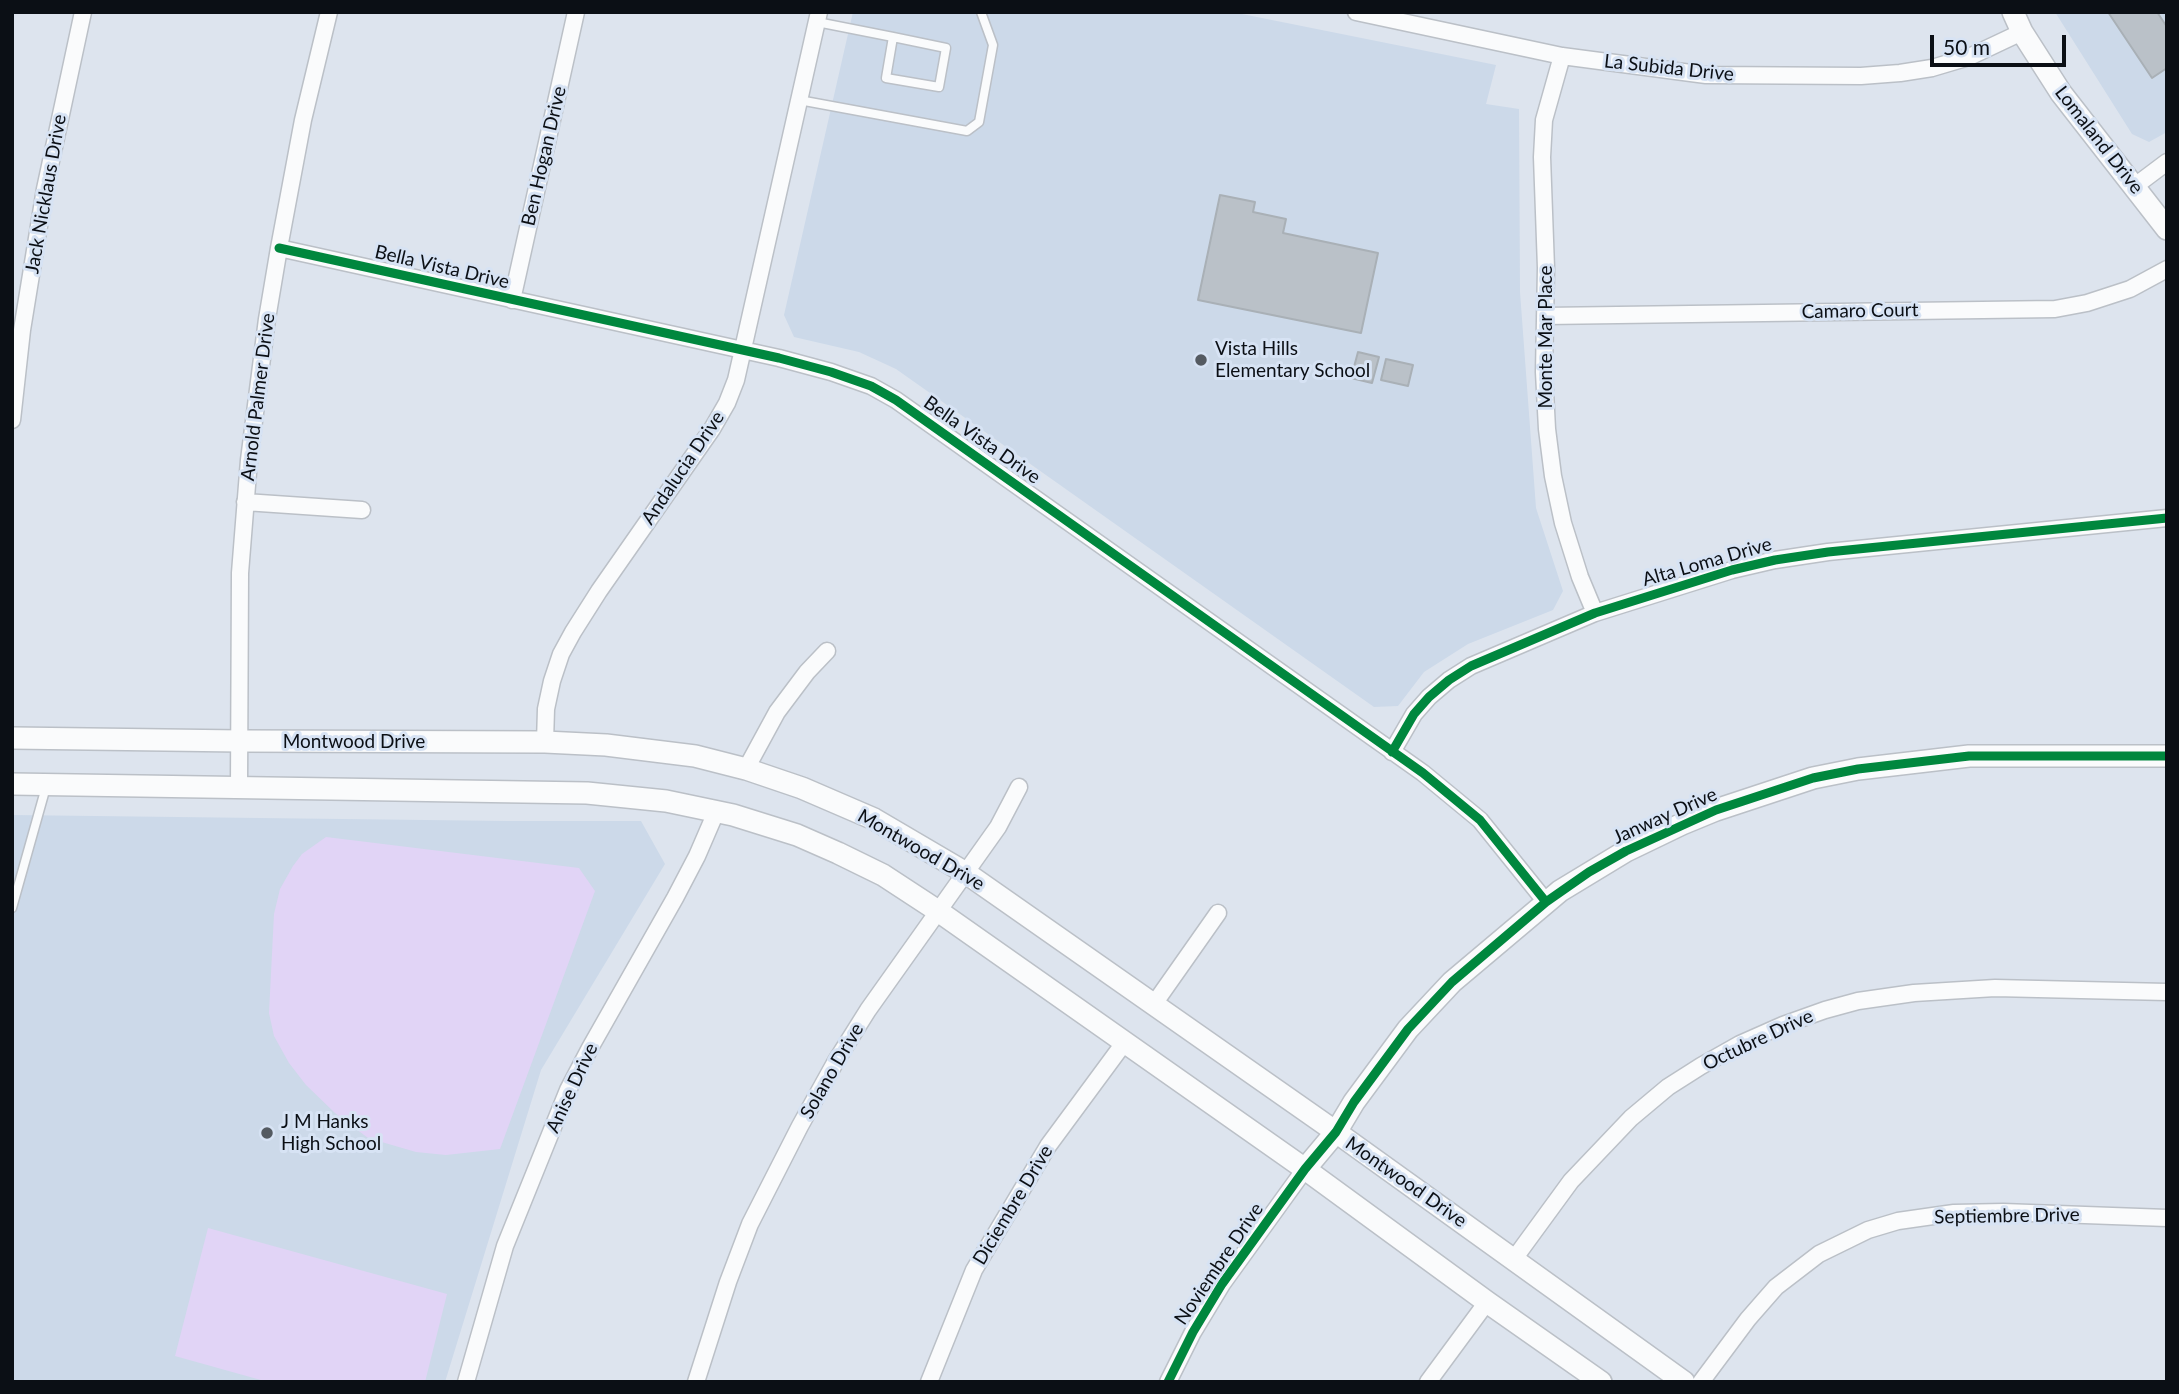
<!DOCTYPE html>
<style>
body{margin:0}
#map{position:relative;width:2179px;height:1394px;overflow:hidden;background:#dde4ee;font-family:Lato,sans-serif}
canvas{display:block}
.frame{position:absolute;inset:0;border:14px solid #0b0f15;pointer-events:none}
.scale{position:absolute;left:1930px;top:35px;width:136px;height:32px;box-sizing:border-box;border:4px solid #0b0f15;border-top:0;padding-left:9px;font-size:21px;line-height:24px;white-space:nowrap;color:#0b0f15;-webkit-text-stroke:5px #d7e3f4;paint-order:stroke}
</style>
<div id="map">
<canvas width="2179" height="1394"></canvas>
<div class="frame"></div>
<div class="scale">50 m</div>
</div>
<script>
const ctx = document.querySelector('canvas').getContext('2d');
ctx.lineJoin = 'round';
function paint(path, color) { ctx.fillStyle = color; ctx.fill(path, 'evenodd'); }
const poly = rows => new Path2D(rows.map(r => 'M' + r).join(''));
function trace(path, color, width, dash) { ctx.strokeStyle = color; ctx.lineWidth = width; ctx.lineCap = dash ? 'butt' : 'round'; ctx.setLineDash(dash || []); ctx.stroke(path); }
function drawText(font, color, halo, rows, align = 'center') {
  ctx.font = font + ' Lato,sans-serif'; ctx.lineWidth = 6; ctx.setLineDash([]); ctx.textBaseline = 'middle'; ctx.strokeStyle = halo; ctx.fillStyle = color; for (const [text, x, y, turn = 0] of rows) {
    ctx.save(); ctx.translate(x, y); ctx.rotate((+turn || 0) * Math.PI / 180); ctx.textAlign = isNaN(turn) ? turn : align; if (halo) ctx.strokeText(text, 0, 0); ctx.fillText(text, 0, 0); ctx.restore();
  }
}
paint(poly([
 [853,12,1232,12,1496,65,1486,104,1519,109,1520,292,1536,508,1563,591,1553,610,1468,644,1424,672,1398,706,1374,707,896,369,859,352,794,337,784,315],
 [2055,12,2167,12,2167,132,2149,142,2132,134],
 [12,815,507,821,641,821,665,864,541,1070,445,1382,12,1382]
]), '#ccd9e9');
paint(poly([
 [326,837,579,868,595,891,500,1149,446,1155,416,1152,368,1138,335,1113,306,1085,289,1063,274,1036,269,1013,274,914,280,889,293,866,302,854],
 [208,1228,447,1294,425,1382,268,1382,175,1356]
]), '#e1d4f6');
const building = poly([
 [2108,12,2157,12,2167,27,2167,68,2152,78,2108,12],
 [1220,195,1255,202,1253,212,1286,219,1283,233,1378,253,1361,333,1198,300,1220,195],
 [1358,352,1379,357,1372,383,1351,378,1358,352],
 [1386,359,1413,365,1408,386,1381,380,1386,359]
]);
paint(building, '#bac1c8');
trace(building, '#a9b0b6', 2);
const lane = poly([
 [817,22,893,37,946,48,939,87,886,78,893,37],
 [799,100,967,131,979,122,993,45,981,12],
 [12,908,46,787]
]);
const street = poly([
 [1356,12,1562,56,1706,75,1861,76,1900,73,1932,68,1969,57,2022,32],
 [1562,56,1544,120,1542,157,1546,268,1544,372,1547,429,1553,476,1563,523,1580,577,1595,613],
 [2135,186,2167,162],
 [279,248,779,358,831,372,871,386,896,400,1423,773,1480,820,1546,902],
 [512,300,576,12],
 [1545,316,2055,309,2087,303,2130,289,2167,269],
 [12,420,22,330,45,189,83,12],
 [245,502,362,510],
 [545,742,546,709,552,681,561,654,573,632,599,591,712,429,727,403,736,380,819,12],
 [1392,752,1414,714,1429,697,1449,680,1471,666,1595,613,1732,570,1775,560,1828,552,2167,518],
 [746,769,777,712,807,672,827,651],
 [239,787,240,573,249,460,267,319,279,248,303,120,329,12],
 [1154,1004,1218,913],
 [1514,1259,1571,1181,1631,1118,1668,1087,1701,1066,1740,1044,1783,1025,1825,1010,1858,1001,1914,993,1995,988,2167,992],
 [466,1382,505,1246,568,1090,590,1048,675,898,697,856,716,812],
 [696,1382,728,1282,750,1224,800,1126,836,1061,868,1010,998,827,1019,787],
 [929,1382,974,1270,1048,1146,1124,1043],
 [1168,1382,1193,1332,1222,1284,1305,1169],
 [1428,1382,1487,1302],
 [1701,1382,1748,1319,1776,1287,1819,1254,1868,1230,1898,1221,1954,1213,2003,1212,2167,1218]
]);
const secondary = poly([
 [2013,12,2022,32,2061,93,2167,229],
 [12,738,241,741,545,742,606,745,695,756,746,769,802,788,874,819,966,873,1336,1132,1684,1382],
 [12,784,587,793,666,801,733,815,797,835,838,853,883,875,938,911,1305,1169,1487,1302,1601,1382],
 [1305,1169,1336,1132,1354,1102,1408,1029,1452,982,1560,891,1626,851,1682,824,1716,810,1813,778,1858,769,1969,756,2167,756]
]);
trace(lane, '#bbc0c7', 11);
trace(street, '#bbc0c7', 19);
trace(secondary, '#bbc0c7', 24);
trace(lane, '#fafbfc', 8);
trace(street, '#fafbfc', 16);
trace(secondary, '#fafbfc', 21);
trace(poly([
 [279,248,779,358,831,372,871,386,896,400,1423,773,1480,820,1546,902],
 [1392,752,1414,714,1429,697,1449,680,1471,666,1595,613,1732,570,1775,560,1828,552,2167,518],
 [1168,1382,1193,1332,1222,1284,1305,1169,1336,1132,1354,1102,1408,1029,1452,982,1546,902,1589,872,1626,851,1716,810,1813,778,1858,769,1969,756,2167,756]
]), '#00873e', 9);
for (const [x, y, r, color] of [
 [1201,360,7,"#545a61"],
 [267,1133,7,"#545a61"]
]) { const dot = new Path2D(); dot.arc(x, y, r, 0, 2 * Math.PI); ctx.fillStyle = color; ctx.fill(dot); trace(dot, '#d7e3f4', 2.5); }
drawText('19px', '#0b0f15', '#d7e3f4', [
 ["La Subida Drive",1669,68,6],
 ["Lomaland Drive",2099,140,52],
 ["Ben Hogan Drive",544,156,-77],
 ["Jack Nicklaus Drive",46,194,-80],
 ["Bella Vista Drive",442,267,13],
 ["Camaro Court",1860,311,-1],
 ["Monte Mar Place",1546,337,-90],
 ["Arnold Palmer Drive",258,397,-83],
 ["Bella Vista Drive",982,440,35],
 ["Andalucia Drive",683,468,-56],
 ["Alta Loma Drive",1707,562,-16],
 ["Montwood Drive",354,742],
 ["Janway Drive",1665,816,-24],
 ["Montwood Drive",921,850,30],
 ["Octubre Drive",1758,1040,-25],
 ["Solano Drive",832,1071,-60],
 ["Anise Drive",572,1088,-65],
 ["Montwood Drive",1406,1182,35],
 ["Diciembre Drive",1013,1205,-59],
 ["Septiembre Drive",2007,1216,-1],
 ["Noviembre Drive",1219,1264,-56]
]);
drawText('19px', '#0b0f15', '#d7e3f4', [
 ["Vista Hills",1215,349],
 ["Elementary School",1215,371],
 ["J M Hanks",281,1122],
 ["High School",281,1144]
], 'left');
</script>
